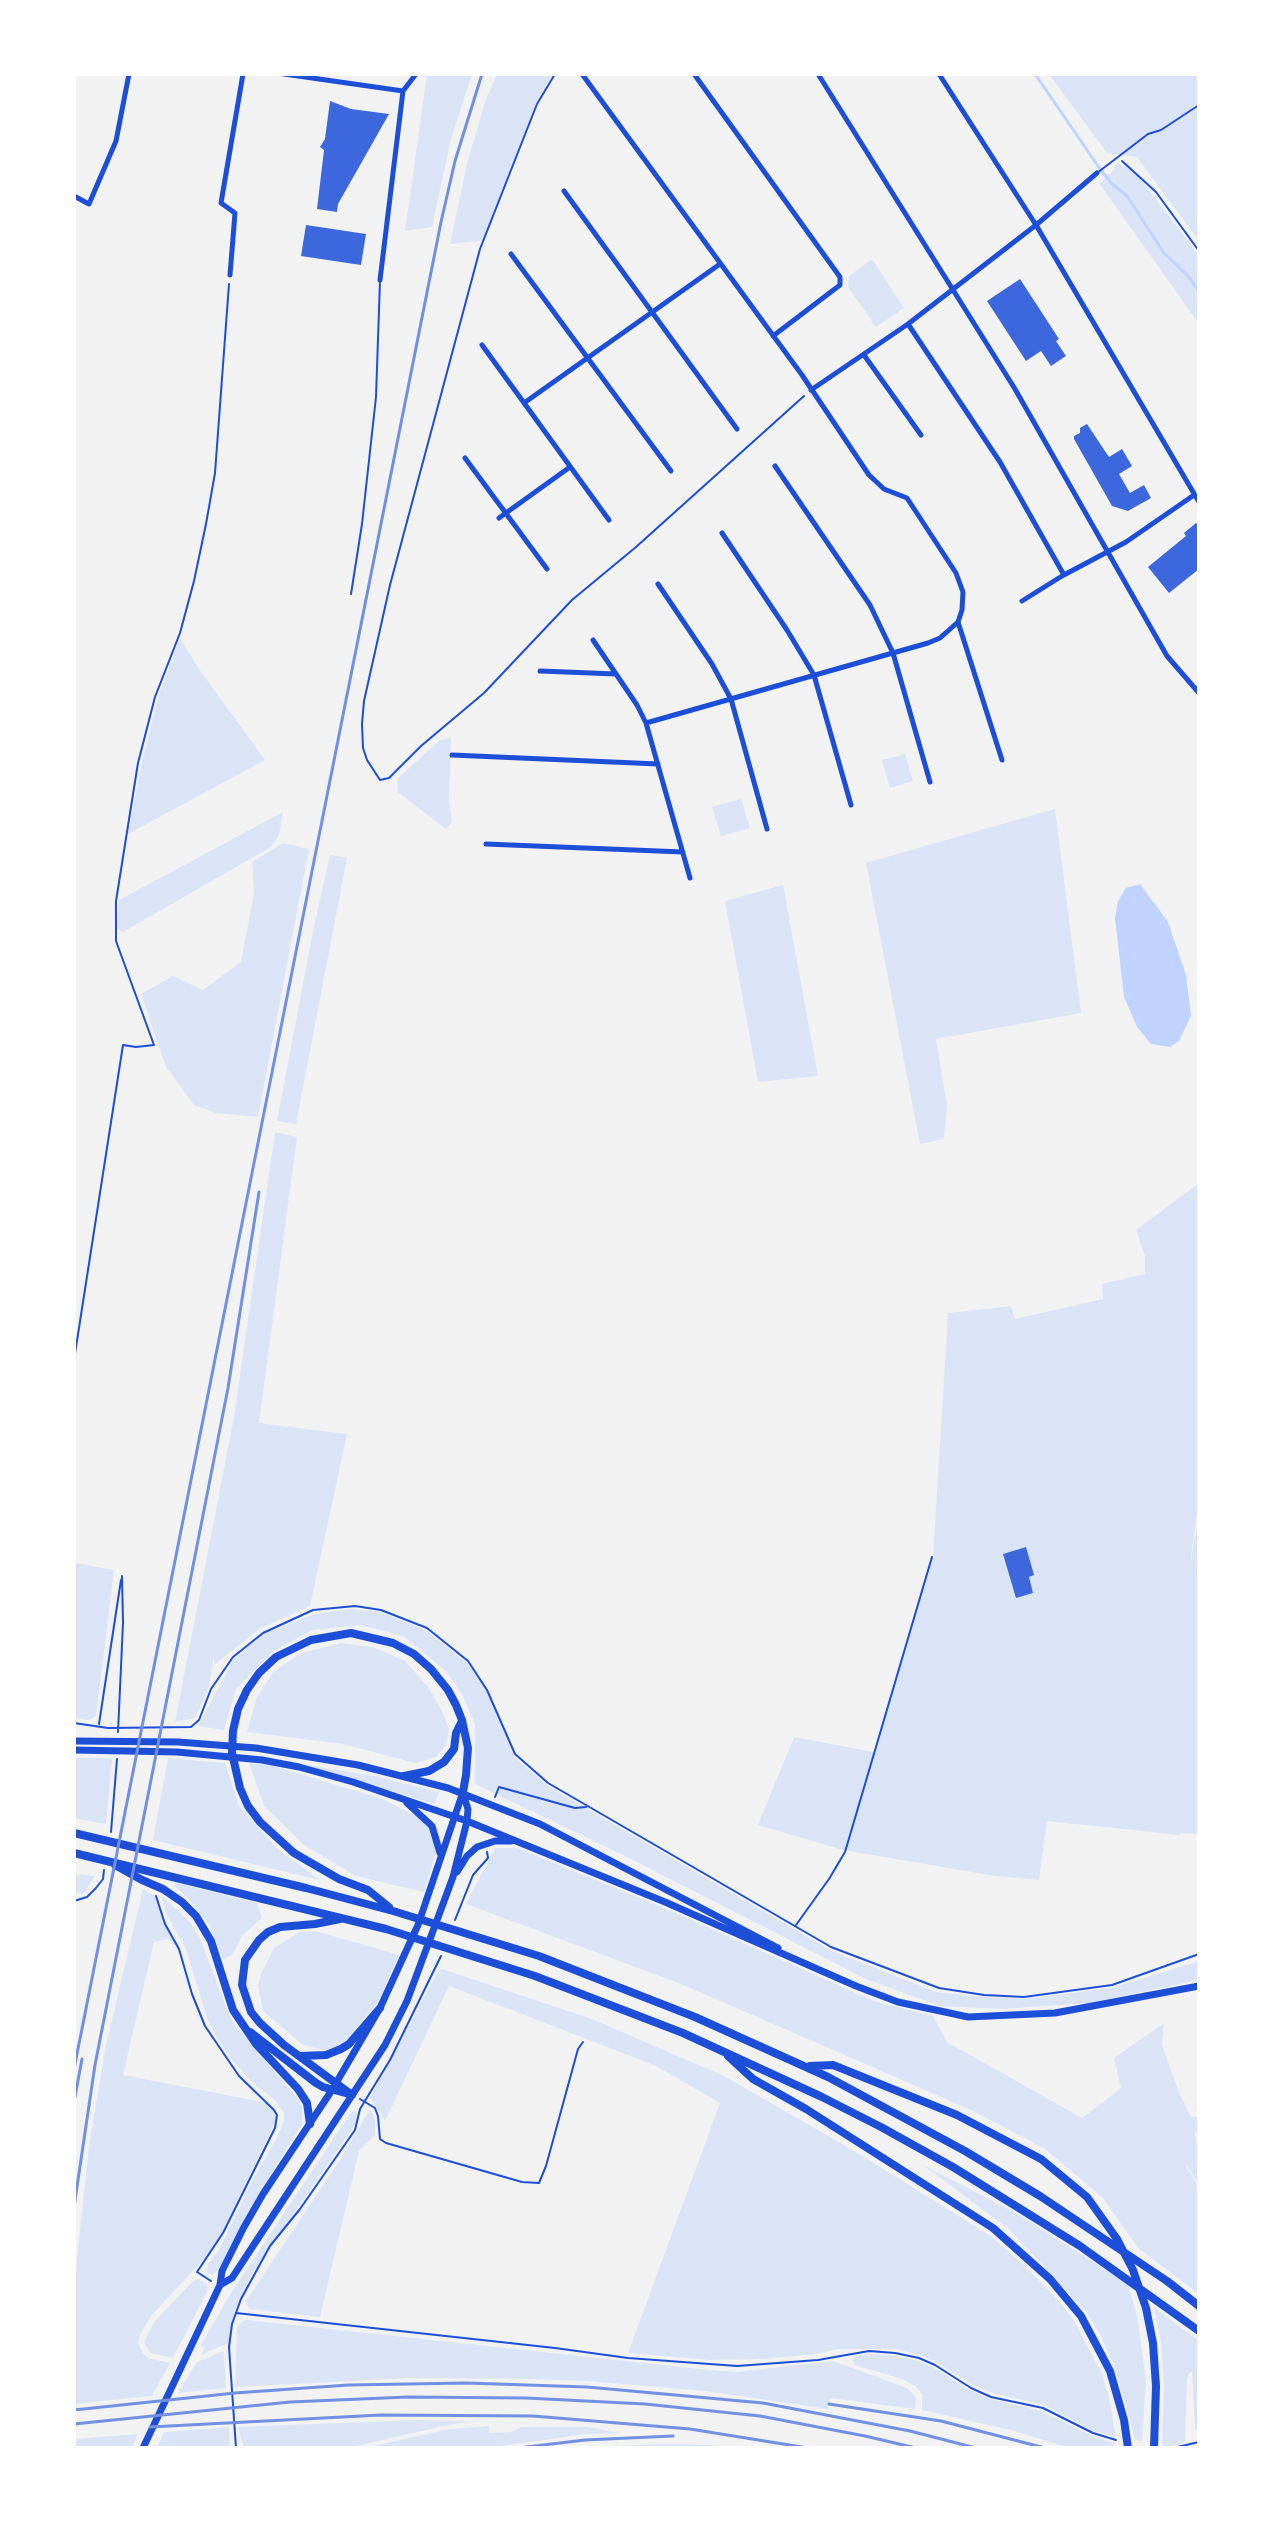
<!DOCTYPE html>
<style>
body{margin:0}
#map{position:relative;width:1273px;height:2522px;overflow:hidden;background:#f2f2f2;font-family:"Space Grotesk",sans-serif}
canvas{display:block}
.frame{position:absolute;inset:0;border:76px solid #fff;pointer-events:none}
</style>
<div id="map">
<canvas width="1273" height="2522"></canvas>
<div class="frame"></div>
</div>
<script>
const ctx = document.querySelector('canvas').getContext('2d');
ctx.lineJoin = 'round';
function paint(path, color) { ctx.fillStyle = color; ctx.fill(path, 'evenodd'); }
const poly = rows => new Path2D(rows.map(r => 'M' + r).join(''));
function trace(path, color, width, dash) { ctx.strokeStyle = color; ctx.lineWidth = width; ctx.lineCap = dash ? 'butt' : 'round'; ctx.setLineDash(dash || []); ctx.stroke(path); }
paint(poly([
 [427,74,472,74,451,139,432,227,405,231],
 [497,74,552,74,536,103,485,240,450,244,468,160,486,99],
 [1049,74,1199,74,1199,241,1137,157,1107,153],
 [1117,163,1128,168,1140,179,1199,255,1199,324,1099,183,1115,169,1114,166],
 [872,259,904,308,876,327,848,287,849,276],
 [180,638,199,669,265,760,128,834,142,762,158,698],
 [451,738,449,799,452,822,446,829,398,792,397,779,440,740],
 [905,754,913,781,890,788,882,760],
 [741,799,750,828,721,836,712,807],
 [1055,809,1081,1013,936,1039,947,1106,944,1139,920,1144,866,863],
 [283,812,279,835,271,847,123,932,117,929,119,900],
 [283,843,309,849,258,1117,216,1113,194,1105,166,1067,141,994,173,976,203,990,241,962,254,893,252,862],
 [330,855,347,858,296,1124,277,1121,313,931],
 [783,885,818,1076,758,1082,725,901],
 [275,1132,297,1137,259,1423,347,1434,310,1606,261,1628,214,1665,214,1656,209,1687,195,1718,175,1722,234,1417],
 [1199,1183,1199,1501,1189,1570,1199,1516,1199,1834,1180,1833,1179,1835,1047,1821,1039,1880,995,1876,843,1850,758,1825,794,1737,874,1752,931,1557,933,1556,948,1313,1011,1306,1015,1319,1103,1299,1102,1284,1145,1274,1145,1256,1136,1230],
 [74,1563,114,1570,96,1716,90,1720,74,1718],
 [351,1609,380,1612,426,1630,467,1663,485,1688,515,1758,548,1786,832,1951,936,1992,983,1997,1026,1999,1111,1988,1199,1961,1199,1980,1089,2003,1002,2009,940,2006,866,1979,623,1855,475,1784,475,1724,463,1696,446,1671,403,1636,361,1625,313,1630,274,1651,236,1689,224,1730,198,1726,234,1659,263,1634,315,1614],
 [341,1643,373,1647,405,1661,428,1687,441,1709,449,1729,446,1745,436,1757,415,1763,343,1744,247,1732,257,1697,274,1671,302,1653],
 [74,1758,112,1758,106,1824,74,1818],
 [168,1758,225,1763,239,1806,279,1850,320,1880,153,1840],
 [292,1762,379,1777,439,1792,435,1804],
 [249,1763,273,1766,383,1799,424,1820,434,1834,436,1852,424,1892,356,1876,304,1845,264,1806],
 [495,1848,517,1848,664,1908,874,2001,933,2016,947,2042,1082,2118,1121,2088,1114,2058,1164,2023,1162,2045,1179,2092,1191,2117,1199,2116,1199,2131,1194,2133,1199,2149,1199,2185,1183,2159,1199,2189,1199,2294,1138,2248,1103,2198,1044,2148,969,2109,681,1984,466,1904],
 [74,1874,95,1876,84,1893,74,1894],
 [177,1883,257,1903,262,1918,243,1935,232,1955,223,1959,210,1926,193,1904,174,1885],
 [143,1889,157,1897,163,1917,182,1954,168,1939,154,1942,123,2075,267,2103,275,2113,276,2120,215,2247,151,2316,140,2335,138,2343,143,2353,148,2358,170,2363,152,2396,74,2404,74,2286,89,2146,106,2045],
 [161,1895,190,1922,200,1938,228,2012,236,2027,295,2095,302,2107,302,2124,247,2213,219,2270,212,2275,207,2273,208,2264,219,2250,251,2183,278,2136,284,2121,284,2113,275,2100,253,2083,233,2061,217,2038,207,2018,186,1949,167,1915],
 [301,1931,319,1932,399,1955,378,2002,347,2040,337,2047,323,2050,303,2045,263,2011,258,1986,261,1974,274,1948],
 [442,1969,592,2019,724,2076,856,2152,989,2235,1020,2261,1058,2300,1073,2319,1102,2374,1109,2398,1116,2437,1094,2431,1044,2405,993,2393,973,2385,936,2362,920,2355,895,2349,838,2349,816,2354,764,2359,710,2360,628,2353,720,2103,654,2065,449,1986,385,2121,370,2098,437,1973],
 [370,2109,375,2119,375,2135,359,2151,320,2317,249,2309,246,2301,341,2158],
 [355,2110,357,2114,355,2125,250,2277,235,2311,228,2343,201,2355,205,2347,201,2345,231,2293,350,2114],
 [923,2165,1018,2214,1128,2284,1137,2316,1146,2380,1142,2441,1135,2439,1115,2368,1101,2336,1087,2313,1010,2230],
 [199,2279,207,2284,208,2290,173,2358,150,2353,144,2342,155,2321,194,2280],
 [1154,2307,1199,2341,1199,2432,1195,2429,1192,2372,1189,2373,1187,2379,1185,2442,1172,2446,1162,2446,1164,2385,1161,2342],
 [246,2320,710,2370,737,2372,833,2361,907,2388,915,2396,916,2401,915,2409,830,2398,828,2409,705,2391,587,2381,528,2379,408,2378,235,2387,237,2328,240,2323],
 [224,2351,226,2388,178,2393,197,2362],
 [869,2354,895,2356,918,2361,934,2368,969,2390,991,2399,1041,2411,1092,2436,1114,2443,1115,2448,1070,2448,1011,2430,922,2410,922,2394,915,2386,902,2379,854,2365,853,2360,855,2356],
 [416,2420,574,2424,469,2422,448,2425,348,2448,244,2448,238,2427],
 [489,2426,489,2433,511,2432,521,2427,586,2427,621,2433,585,2434,488,2448,365,2448,449,2429],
 [229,2427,230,2448,157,2448,164,2432],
 [138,2434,132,2448,74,2448,74,2439],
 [662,2444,689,2444,752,2448,580,2448]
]), '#dbe4f7');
paint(poly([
 [1140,884,1168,922,1186,975,1191,1016,1179,1041,1170,1047,1151,1044,1137,1027,1124,997,1115,918,1118,901,1126,888]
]), '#bfd3fe');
trace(poly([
 [1035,74,1098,166,1111,183,1127,196,1164,253,1188,276,1199,291]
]), '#bfd3fe', 3);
paint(poly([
 [330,101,351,109,389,114,338,204,337,212,317,209,324,150,320,147,325,139],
 [306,225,366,234,361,265,301,256],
 [1020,279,1059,339,1056,341,1066,356,1051,366,1041,351,1026,361,987,301],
 [1087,424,1109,457,1122,449,1132,466,1119,474,1130,493,1144,485,1151,498,1128,511,1112,506,1074,439,1074,436,1080,433,1080,428],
 [1196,523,1199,526,1199,569,1169,593,1148,567,1186,536,1184,533],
 [1026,1547,1034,1575,1029,1577,1033,1593,1016,1598,1003,1554]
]), '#3d67dc');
trace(poly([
 [555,74,537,104,480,249,390,585,364,701,362,724,363,748,367,760,380,780,389,778,421,746,484,693,572,600,636,547,804,396],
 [1122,161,1156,192,1199,251],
 [74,1360,123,1045,136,1047,154,1045,116,941,116,901,138,763,155,697,180,633,194,581,206,524,215,473,229,284],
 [74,1723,108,1728,191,1727,199,1720,211,1689,233,1657,263,1633,313,1610,355,1606,381,1610,427,1628,468,1661,487,1690,515,1754,548,1783,831,1947,939,1988,984,1995,1024,1997,1112,1985,1199,1954],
 [99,1724,121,1580],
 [118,1732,123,1623,122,1576],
 [495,1797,499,1787,575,1808,586,1807],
 [111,1832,117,1759],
 [156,1896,165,1924,179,1949,192,1994,205,2026,239,2076,274,2110,277,2115,275,2128,223,2233,197,2272,211,2281],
 [74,1901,87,1897,96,1888,103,1879,104,1870],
 [455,1920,473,1875,488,1858,487,1852],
 [796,1925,829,1879,845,1852,932,1557],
 [360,2099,375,2108,378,2116,380,2139,386,2143,522,2182,539,2183,546,2166,578,2049,583,2042],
 [236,2313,555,2348,628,2358,737,2366,818,2360,869,2351,895,2353,919,2358,935,2365,971,2388,991,2397,1043,2408,1093,2433,1116,2440],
 [236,2448,229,2347,232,2324,241,2299,270,2246,300,2209,355,2130,360,2109,390,2060,441,1956],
 [1173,2448,1199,2442]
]), '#1d4ed8', 2);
trace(poly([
 [1097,173,1148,134,1161,130,1199,105],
 [351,594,362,524,376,397,380,281]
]), '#1d4ed8', 2);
trace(poly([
 [284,74,403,91],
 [582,74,802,375,869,475,884,489,907,498,956,573,963,592,962,610,958,622,940,638,928,643,646,723],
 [694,74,840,277,840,285,773,336],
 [818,74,1015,389,1167,656,1199,693],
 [939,74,1036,225,1199,502],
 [403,91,416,74],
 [564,191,737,429],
 [74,196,89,204,116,141,129,74],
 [511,254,671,471],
 [230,275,235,213,221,203,243,74],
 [380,280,403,91],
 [908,324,1000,462,1064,575],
 [482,345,609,520],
 [864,355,921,435],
 [811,390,908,324,1036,225,1097,173],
 [524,403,720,264],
 [465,458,547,569],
 [775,466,870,605,893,653,930,782],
 [499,518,570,467],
 [722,533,787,630,814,675,851,805],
 [658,584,712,664,731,699,767,829],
 [1022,601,1062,576,1126,542,1194,495],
 [958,622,1002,760],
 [593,640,637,705,646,723,690,878],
 [540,671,616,674],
 [452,755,658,764],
 [486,844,683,852]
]), '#1d4ed8', 5);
trace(poly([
 [74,1741,178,1742,256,1748,358,1765,448,1788,540,1824,778,1948],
 [74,1750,177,1752,262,1760,299,1767,353,1782,467,1821,665,1902,856,1986,898,2002,945,2012,968,2017,1055,2013,1199,1986],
 [407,1803,432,1826,440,1853],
 [457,1872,467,1856,477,1847,495,1841,511,1841],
 [220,2285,232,2278,385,2045,407,2001,453,1877,467,1821,468,1809,463,1794],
 [143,2448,220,2285,222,2271,244,2227,263,2194,332,2090,380,2008,418,1925,463,1792]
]), '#1d4ed8', 7);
trace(poly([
 [404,1776,429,1771,444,1762,454,1749,456,1733,462,1721],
 [74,1833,306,1888,393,1911,539,1956,695,2017,828,2077,965,2151,1040,2196,1167,2281,1199,2306],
 [74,1853,386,1929,535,1976,683,2033,822,2097,881,2127,953,2167,1080,2246,1199,2331],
 [115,1865,142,1880,163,1889,182,1902,196,1916,211,1941,233,2010,256,2044,298,2089,307,2103,310,2124],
 [389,1907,368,1890,339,1879,294,1853,260,1822,248,1806,240,1788,232,1753,233,1731,238,1709,247,1690,259,1673,276,1657,311,1640,351,1633,393,1643,414,1654,431,1669,448,1690,456,1705,462,1720,468,1748,466,1775,463,1792],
 [340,1919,315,1924,280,1927,268,1932,259,1940,245,1960,242,1985,251,2012,260,2023,284,2045,352,2095],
 [250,2032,316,2083,323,2087,349,2094],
 [300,2056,326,2055,341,2049,349,2044,380,2008],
 [728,2056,753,2079,806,2109,993,2228,1050,2279,1081,2316,1110,2371,1124,2420,1128,2448],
 [810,2066,833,2065,957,2115,1041,2159,1087,2197,1117,2239,1133,2270,1146,2308,1153,2343,1156,2386,1154,2448]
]), '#1d4ed8', 8);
trace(poly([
 [74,2069,441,222,455,161,482,74],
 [74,2102,82,2059],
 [74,2207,95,2065,228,1388,259,1192],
 [829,2404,941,2421,1045,2448],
 [74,2410,235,2393,348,2385,467,2383,587,2387,763,2403,910,2431,976,2448],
 [74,2424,290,2402,408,2397,526,2398,645,2404,760,2416,865,2436,916,2448],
 [150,2427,381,2415,533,2416,690,2429,808,2448],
 [518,2448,585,2440,673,2436]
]), '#7290e2', 3);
</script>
